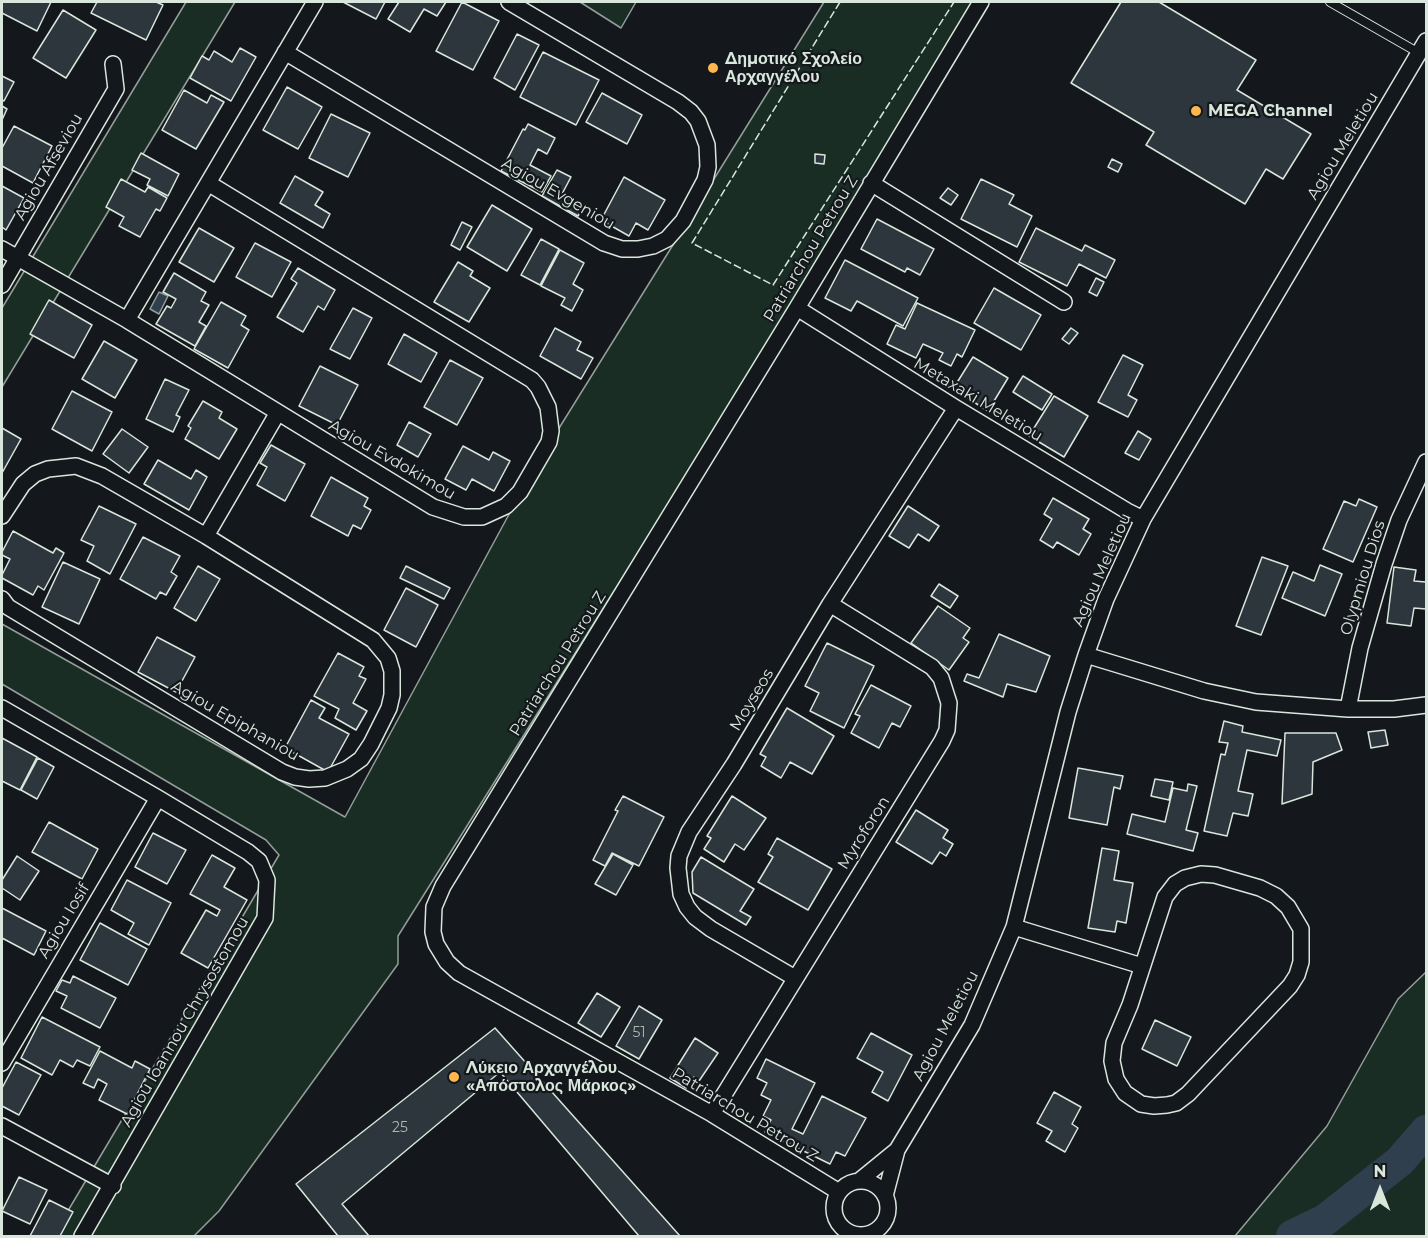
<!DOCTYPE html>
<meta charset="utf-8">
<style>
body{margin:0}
#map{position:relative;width:1428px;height:1238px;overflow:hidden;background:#14181c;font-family:Montserrat,sans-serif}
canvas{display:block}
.frame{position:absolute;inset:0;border:3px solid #d8e6dc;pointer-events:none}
.north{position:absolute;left:1350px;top:1160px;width:60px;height:60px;-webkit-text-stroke:4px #14181c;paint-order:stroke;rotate:0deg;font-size:16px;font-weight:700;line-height:24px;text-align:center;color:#d8e6dc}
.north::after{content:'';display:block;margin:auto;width:21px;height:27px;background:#d8e6dc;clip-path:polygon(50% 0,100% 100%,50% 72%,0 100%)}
</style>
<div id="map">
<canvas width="1428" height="1238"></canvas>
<div class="frame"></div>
<div class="north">N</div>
</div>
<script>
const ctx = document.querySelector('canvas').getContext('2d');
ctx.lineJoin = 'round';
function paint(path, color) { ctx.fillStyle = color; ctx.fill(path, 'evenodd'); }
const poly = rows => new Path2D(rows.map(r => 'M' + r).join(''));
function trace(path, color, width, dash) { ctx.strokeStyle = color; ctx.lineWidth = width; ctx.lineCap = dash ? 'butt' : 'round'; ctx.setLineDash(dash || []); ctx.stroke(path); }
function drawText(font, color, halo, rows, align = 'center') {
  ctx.font = font + ' Montserrat,sans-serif'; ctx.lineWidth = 4.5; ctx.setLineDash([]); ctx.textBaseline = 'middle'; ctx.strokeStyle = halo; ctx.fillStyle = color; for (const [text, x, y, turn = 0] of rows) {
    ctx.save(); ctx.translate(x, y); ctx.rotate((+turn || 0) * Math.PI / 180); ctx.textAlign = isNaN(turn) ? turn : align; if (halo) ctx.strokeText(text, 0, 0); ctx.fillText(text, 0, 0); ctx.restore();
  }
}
const green = poly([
 [186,2,235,2,2,387,2,308,186,2],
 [580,2,636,2,621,28,580,2],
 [824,2,983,2,398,936,398,964,219,1211,194,1236,53,1236,279,855,266,840,2,684,2,624,345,817,533,470,824,2],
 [1426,972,1426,1236,1235,1236,1327,1126,1398,999,1426,972]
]);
paint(green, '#1a2d24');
trace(green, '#939e99', 1.5);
const water = poly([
 [159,292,168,296,159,314,150,309,159,292]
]);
paint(water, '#2f3f4d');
trace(water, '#939e99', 1.5);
trace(poly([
 [1292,1236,1325,1220,1400,1161,1426,1131]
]), '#2f3f4d', 32);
const building = poly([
 [2,2,51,2,37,31,2,13,2,2],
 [97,2,156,2,163,5,146,40,91,13,97,2],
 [343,2,385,2,376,19,343,2],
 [399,2,446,2,437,16,424,9,410,32,388,19,399,2],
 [462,2,499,21,473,70,436,51,462,2],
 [1121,2,1159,2,1256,60,1237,90,1311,134,1283,179,1266,169,1245,204,1146,145,1154,132,1071,83,1121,2],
 [63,10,96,30,66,78,33,58,63,10],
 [517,34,539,45,515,90,494,78,517,34],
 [240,48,256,57,231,101,190,78,202,56,209,60,214,51,232,62,240,48],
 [543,52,599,80,576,125,520,97,543,52],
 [2,76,14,82,4,101,2,100,2,76],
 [287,87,322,107,298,149,263,130,287,87],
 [184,90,207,103,211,95,224,102,196,149,162,130,184,90],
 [602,93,642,115,627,144,586,122,602,93],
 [2,106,7,109,2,120,2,106],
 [331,114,370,133,348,177,309,158,331,114],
 [528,124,555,138,547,154,538,149,530,165,551,176,542,192,501,171,523,129,525,130,528,124],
 [14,126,52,146,33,183,2,166,2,148,14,126],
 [141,153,179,174,168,196,147,185,150,179,132,170,141,153],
 [815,154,825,155,824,164,815,163,815,154],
 [1112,159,1122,164,1118,172,1108,167,1112,159],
 [557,170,571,177,562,194,584,206,578,216,542,196,557,170],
 [295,176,323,192,315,205,330,214,323,228,280,203,295,176],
 [624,177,665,200,648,230,636,223,629,236,601,220,624,177],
 [121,179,145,192,148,187,167,198,160,211,156,209,140,237,119,226,124,217,106,207,121,179],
 [981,179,1014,195,1009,204,1032,216,1017,247,961,219,981,179],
 [2,186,24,198,6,230,2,227,2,186],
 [948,188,958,195,951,205,940,198,948,188],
 [492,205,532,229,507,271,467,247,492,205],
 [877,219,934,249,920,275,907,268,905,272,861,249,877,219],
 [462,222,472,227,460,250,451,245,462,222],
 [199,228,234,248,214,282,179,262,199,228],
 [1036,228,1082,251,1085,245,1115,260,1106,278,1079,264,1067,286,1019,262,1036,228],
 [541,239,559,249,540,285,521,275,541,239],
 [255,243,291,262,272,297,236,277,255,243],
 [560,250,584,263,573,284,583,290,572,311,561,305,565,298,541,286,560,250],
 [845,260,918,298,903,326,857,301,851,311,825,298,845,260],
 [458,262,473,271,470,276,490,288,469,322,434,302,458,262],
 [298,268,335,290,324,310,318,306,303,332,277,317,297,283,291,279,298,268],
 [174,273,206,292,201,301,209,305,199,322,206,326,195,346,156,324,167,306,171,308,176,299,163,292,174,273],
 [1096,278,1104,282,1097,296,1089,292,1096,278],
 [994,288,1041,315,1021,350,974,323,994,288],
 [49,300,92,325,74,358,30,334,49,300],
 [221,302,246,316,241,325,249,330,228,368,194,349,221,302],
 [917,303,975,330,962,357,957,354,951,366,939,360,943,353,923,344,916,358,887,344,896,325,905,329,917,303],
 [353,308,372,318,350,359,330,349,353,308],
 [555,328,581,342,577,350,593,358,581,379,540,356,555,328],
 [1071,328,1078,333,1069,344,1062,339,1071,328],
 [404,334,437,353,421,382,388,364,404,334],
 [104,341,137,360,115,398,82,379,104,341],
 [1123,355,1143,365,1128,395,1137,400,1128,417,1098,402,1123,355],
 [973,357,1008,378,988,411,953,389,973,357],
 [450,360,483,378,457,425,424,407,450,360],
 [320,366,358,385,337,425,299,406,320,366],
 [1023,376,1052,394,1042,410,1013,392,1023,376],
 [165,379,189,390,176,415,180,417,173,432,146,419,165,379],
 [72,391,112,412,92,451,52,429,72,391],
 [1054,396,1088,416,1064,457,1029,436,1054,396],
 [203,401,222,412,219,418,237,429,219,459,185,439,191,428,188,426,203,401],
 [409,422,431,434,418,457,397,445,409,422],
 [2,428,21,439,2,473,2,428],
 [122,429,148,447,129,473,103,454,122,429],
 [1138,431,1151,439,1139,460,1125,453,1138,431],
 [271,445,305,464,285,501,257,485,267,467,260,463,271,445],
 [463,446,489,460,493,452,510,461,494,491,472,479,466,490,445,479,463,446],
 [158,460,191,479,196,470,207,477,189,510,144,484,158,460],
 [331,477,368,498,364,506,371,510,361,529,353,525,348,536,311,516,331,477],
 [1053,498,1089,519,1083,529,1091,534,1079,555,1057,542,1053,548,1040,540,1052,519,1044,514,1053,498],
 [1359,499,1377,507,1353,562,1323,549,1344,501,1356,506,1359,499],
 [99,506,136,524,110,574,87,561,94,546,81,540,99,506],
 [908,506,939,526,929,541,918,534,909,548,889,536,908,506],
 [13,531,53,553,56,548,64,553,44,590,38,586,33,595,2,578,2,575,10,559,2,555,2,552,13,531],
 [143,537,180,556,171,572,177,576,166,595,160,592,156,599,120,579,143,537],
 [1262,557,1288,566,1261,635,1236,626,1262,557],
 [63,562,100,579,79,624,42,607,63,562],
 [1320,565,1342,574,1325,616,1282,598,1293,572,1314,581,1320,565],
 [198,566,220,579,196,621,174,608,198,566],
 [406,566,450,588,444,599,400,578,406,566],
 [1394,567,1416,570,1414,581,1426,582,1426,609,1414,608,1411,626,1387,623,1394,567],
 [939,584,958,596,950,608,931,596,939,584],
 [406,588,438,605,416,647,384,630,406,588],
 [938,606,970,628,963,638,969,642,949,670,911,643,938,606],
 [999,634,1050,656,1036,692,1007,684,1003,697,964,681,967,674,979,678,999,634],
 [157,637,195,657,176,692,138,672,157,637],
 [827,643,874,666,844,728,810,711,819,693,805,686,827,643],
 [338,653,364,667,359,676,366,679,353,703,367,711,356,730,335,718,339,709,314,696,338,653],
 [871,685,911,706,900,727,892,723,879,748,851,733,860,716,855,714,871,685],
 [311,700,325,708,319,718,349,734,328,772,285,748,311,700],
 [787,708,834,736,812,774,790,762,781,778,761,766,766,757,760,754,787,708],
 [1224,721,1243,726,1242,732,1281,740,1277,756,1247,750,1238,791,1253,794,1248,816,1233,813,1227,836,1204,831,1221,754,1225,755,1228,743,1219,742,1224,721],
 [1385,730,1388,745,1371,748,1368,732,1385,730],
 [1285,733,1336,733,1342,750,1313,762,1312,794,1282,804,1285,733],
 [2,738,37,757,20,790,2,781,2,738],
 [38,758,54,767,37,799,21,790,38,758],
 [1078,768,1123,776,1120,789,1114,787,1107,825,1069,818,1078,768],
 [1155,779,1173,782,1169,800,1151,796,1155,779],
 [1188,784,1197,786,1186,830,1198,833,1193,851,1127,834,1132,814,1165,822,1173,788,1187,791,1188,784],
 [623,796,664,817,639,866,612,853,605,866,593,860,618,811,615,810,623,796],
 [732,796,766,818,744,850,735,844,724,862,704,849,711,838,707,836,732,796],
 [916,810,948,830,943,838,953,844,946,856,940,852,932,864,896,842,916,810],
 [49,822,98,849,82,879,32,852,49,822],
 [153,833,186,850,167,884,135,867,153,833],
 [777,838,832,869,808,910,758,882,773,857,768,854,777,838],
 [1102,848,1119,851,1114,880,1133,883,1126,923,1117,921,1115,932,1088,928,1102,848],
 [613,854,633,865,616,895,595,884,613,854],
 [212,855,235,868,224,887,247,900,208,968,181,953,206,910,217,916,220,910,190,894,212,855],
 [17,856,39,871,20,900,2,888,2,880,17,856],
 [701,857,754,889,740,911,751,917,746,925,693,893,692,872,701,857],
 [127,880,171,903,149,945,128,934,134,923,111,910,127,880],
 [2,908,46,931,34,955,2,938,2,908],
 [100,923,147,949,128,985,80,960,100,923],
 [73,976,116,998,100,1028,61,1008,67,996,56,991,62,980,70,983,73,976],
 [597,993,620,1007,601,1037,578,1023,597,993],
 [639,1006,662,1020,639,1059,616,1046,639,1006],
 [42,1017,100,1047,90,1066,77,1060,73,1067,60,1060,52,1075,21,1058,42,1017],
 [1155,1020,1191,1037,1177,1066,1142,1049,1155,1020],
 [495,1028,680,1236,639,1236,500,1072,342,1204,369,1236,338,1236,296,1184,495,1028],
 [871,1033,912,1055,888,1101,872,1092,883,1072,857,1058,871,1033],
 [695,1038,718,1053,699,1081,694,1077,686,1088,670,1078,695,1038],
 [100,1051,132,1068,135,1061,150,1069,127,1114,99,1100,107,1084,98,1079,94,1088,83,1083,100,1051],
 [766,1059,815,1083,792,1129,803,1134,822,1096,866,1118,845,1156,836,1152,830,1164,765,1132,771,1120,763,1116,771,1100,761,1095,767,1083,757,1078,766,1059],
 [16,1062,41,1075,19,1115,2,1106,2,1088,16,1062],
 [1054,1092,1081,1107,1072,1124,1078,1128,1065,1152,1046,1141,1052,1131,1037,1123,1054,1092],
 [19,1177,47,1190,30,1224,2,1211,19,1177],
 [49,1200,73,1212,60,1236,30,1236,49,1200]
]);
paint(building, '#2c363c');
trace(building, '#d8e6dc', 1.5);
const service = poly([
 [1330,2,1419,53]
]);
const minor = poly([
 [285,52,604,243,622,249,638,249,653,246,667,239,683,221,705,180,708,167,707,145,698,121,691,112,678,102,509,2],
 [871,183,1064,302],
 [2,249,127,320,433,507,464,517,482,517,506,506,520,492,549,442,551,431,548,407,538,387,532,380,208,183],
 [2,285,116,89,113,64],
 [797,308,956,408,1127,511,1143,519],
 [127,320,315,2],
 [2,516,23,484,35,474,48,469,76,466,102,476,206,536,373,640,388,658,392,671,392,695,389,708,371,744,361,759,347,769,325,778,309,779,295,777,282,772,124,677,8,607,2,599],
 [206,536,277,414],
 [1086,655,1204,691,1256,702,1348,709,1394,709,1426,705],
 [2,708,158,798,248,852,259,861,267,880,265,918,82,1236],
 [1348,709,1360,648,1384,564,1399,520,1426,462],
 [1201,874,1215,875,1260,888,1276,896,1288,907,1301,929,1301,962,1297,975,1290,986,1188,1094,1176,1103,1167,1105,1154,1106,1141,1104,1125,1093,1116,1079,1112,1061,1114,1043,1130,1005,1165,897,1175,884,1185,878,1201,874],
 [1014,927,1142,966],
 [795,978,711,929,695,917,687,907,681,894,678,868,679,856,689,832,734,764,830,604,956,408],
 [2,1063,158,798],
 [712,1114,942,741,947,730,949,703,941,678,932,667,830,604],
 [2,1126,113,1186],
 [859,1181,897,1150],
 '834 1208a27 27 0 1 1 54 0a27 27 0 1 1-54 0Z',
 [839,1192,712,1114,459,973,447,962,436,944,433,932,434,907,443,886,797,308,981,2],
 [885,1196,897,1150,972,1025,1014,927,1068,712,1086,655,1106,599,1143,519,1426,41]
]);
trace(service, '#d8e6dc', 10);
trace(minor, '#d8e6dc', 18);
trace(service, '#14181c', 8);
trace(minor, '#14181c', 15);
trace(poly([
 [840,2,692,243,773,285,954,2]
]), '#d8e6dc', 1.5, [8, 3]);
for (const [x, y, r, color] of [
 [713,68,6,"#ffb74d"],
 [1196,111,6,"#ffb74d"],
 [454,1077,6,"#ffb74d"]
]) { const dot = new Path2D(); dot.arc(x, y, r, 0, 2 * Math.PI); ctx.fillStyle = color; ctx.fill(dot); trace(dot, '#14181c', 2); }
drawText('14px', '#adbab4', null, [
 ["51",639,1033],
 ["25",400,1128]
]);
drawText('bold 16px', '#d8e6dc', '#14181c', [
 ["Δημοτικό Σχολείο",725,59],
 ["Αρχαγγέλου",725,77],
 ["MEGA Channel",1208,111],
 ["Λύκειο Αρχαγγέλου",466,1068],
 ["«Απόστολος Μάρκος»",466,1086]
], 'left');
drawText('16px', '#d8e6dc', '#14181c', [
 ["Agiou Meletiou",1343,146,-59],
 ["Agiou Afseviou",49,167,-60],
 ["Agiou Evgeniou",558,194,30],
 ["Patriarchou Petrou Z",811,249,-59],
 ["Metaxaki Meletiou",978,400,31],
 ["Agiou Evdokimou",392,460,30],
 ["Agiou Meletiou",1102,570,-66],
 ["Olypmiou Dios",1363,578,-73],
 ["Patriarchou Petrou Z",558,664,-58],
 ["Moyseos",752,700,-59],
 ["Agiou Epiphaniou",235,721,30],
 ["Myroforon",864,833,-58],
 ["Agiou Iosif",64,921,-59],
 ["Agiou Ioannou Chrysostomou",185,1022,-60],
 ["Agiou Meletiou",946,1026,-62],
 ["Patriarchou Petrou Z",745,1115,31]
]);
</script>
